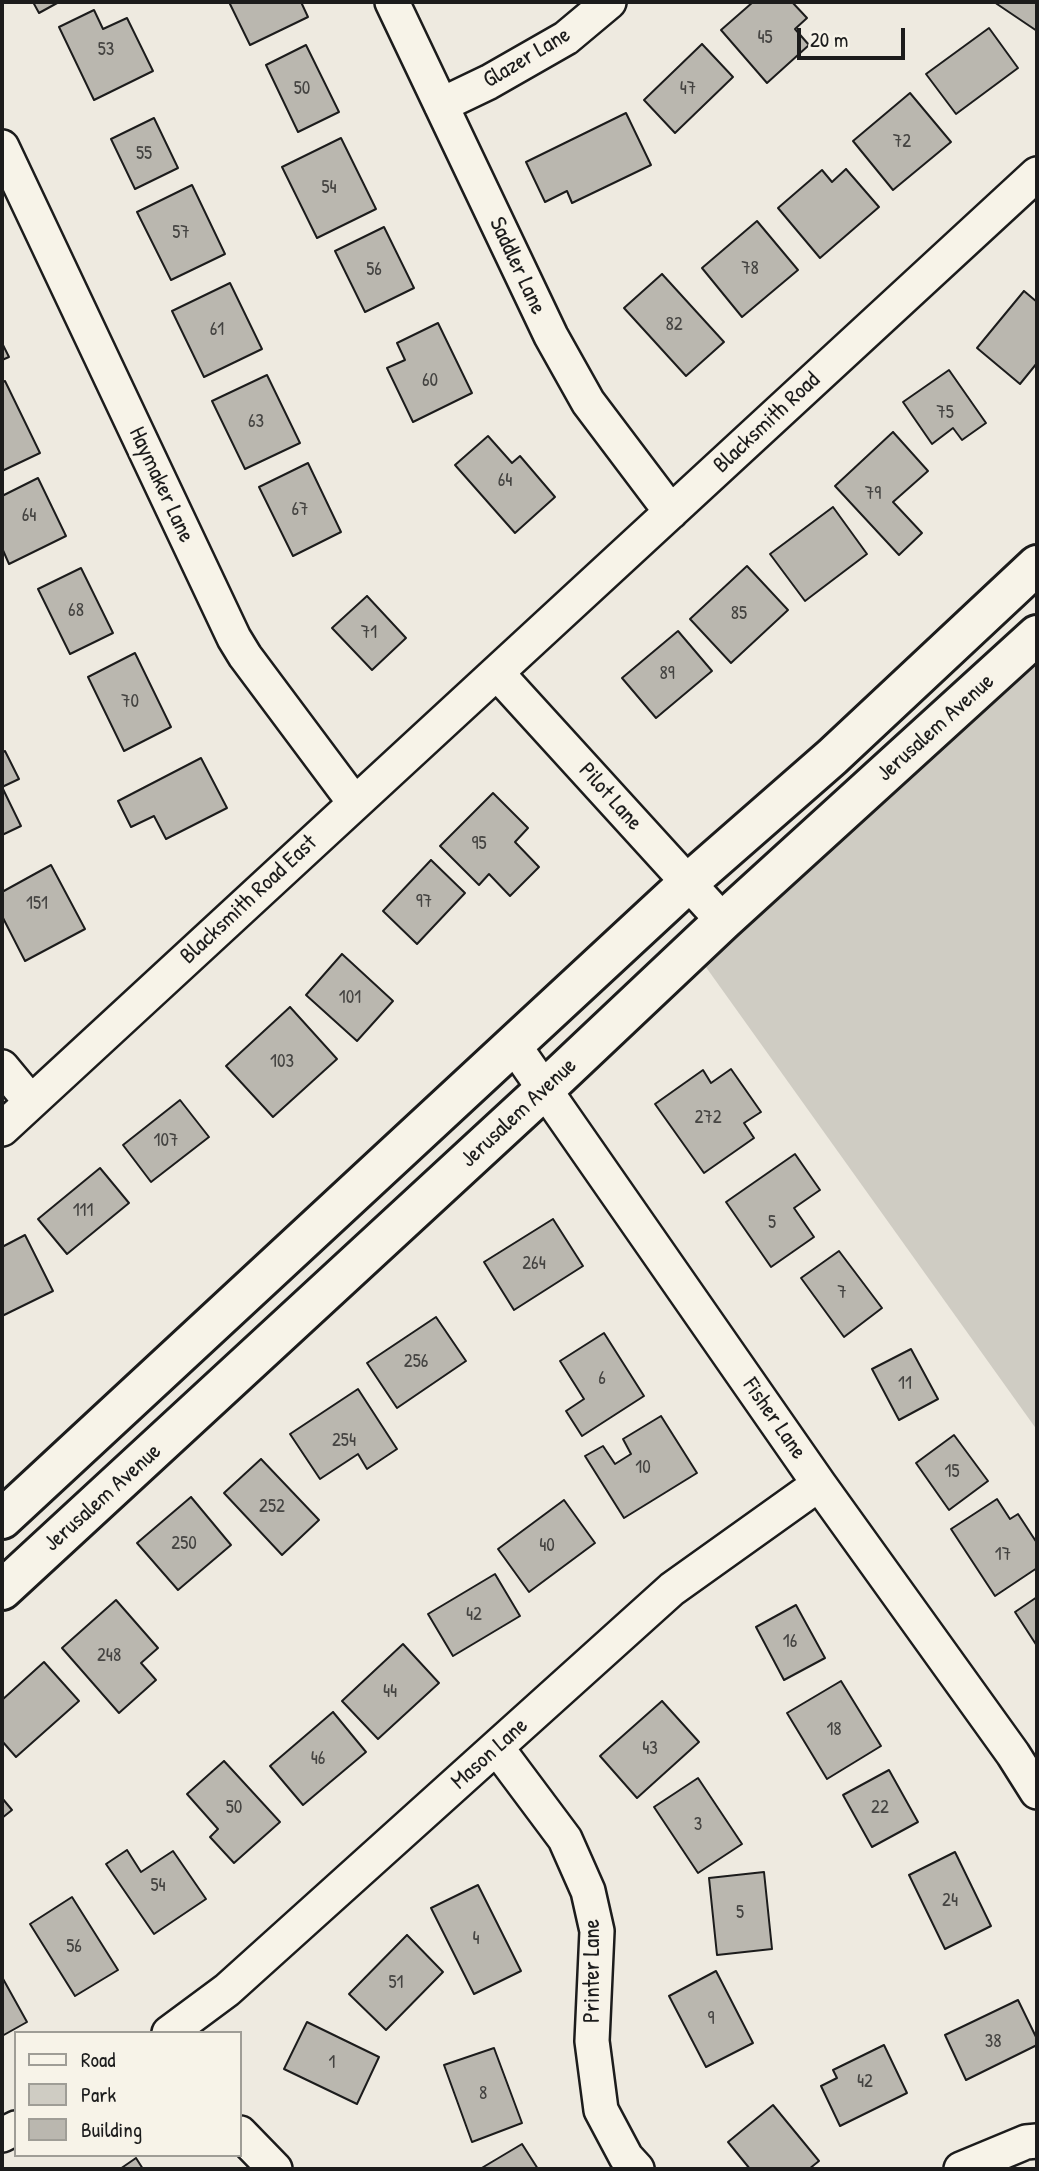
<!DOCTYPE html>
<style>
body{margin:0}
#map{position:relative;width:1039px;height:2171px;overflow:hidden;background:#eeeae0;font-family:"Patrick Hand",sans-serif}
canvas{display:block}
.frame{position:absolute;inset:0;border:4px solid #1c1c1c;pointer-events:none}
.legend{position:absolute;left:14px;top:2031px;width:228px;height:126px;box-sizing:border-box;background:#f7f3e8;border:2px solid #9f9d96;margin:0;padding:9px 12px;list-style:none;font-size:21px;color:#1c1c1c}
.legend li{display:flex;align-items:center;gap:14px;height:35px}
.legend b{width:35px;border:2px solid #9f9d96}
.scale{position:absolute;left:797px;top:28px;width:108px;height:32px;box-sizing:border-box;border:4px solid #1c1c1c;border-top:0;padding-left:9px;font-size:21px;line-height:24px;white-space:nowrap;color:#1c1c1c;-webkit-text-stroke:5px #f7f3e8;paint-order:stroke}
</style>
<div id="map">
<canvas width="1039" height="2171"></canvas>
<div class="frame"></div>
<ul class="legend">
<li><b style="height:9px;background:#f7f3e8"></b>Road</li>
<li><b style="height:19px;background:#cfccc3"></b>Park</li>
<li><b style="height:19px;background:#bab7af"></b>Building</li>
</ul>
<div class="scale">20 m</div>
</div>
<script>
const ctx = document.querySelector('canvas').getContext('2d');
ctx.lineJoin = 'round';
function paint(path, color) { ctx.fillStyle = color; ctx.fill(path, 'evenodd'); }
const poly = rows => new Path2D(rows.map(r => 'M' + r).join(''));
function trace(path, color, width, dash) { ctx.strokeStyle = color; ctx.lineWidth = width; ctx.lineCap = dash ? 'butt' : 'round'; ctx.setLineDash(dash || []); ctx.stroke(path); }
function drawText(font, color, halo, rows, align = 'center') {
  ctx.font = font + ' "Patrick Hand",sans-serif'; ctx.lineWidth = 6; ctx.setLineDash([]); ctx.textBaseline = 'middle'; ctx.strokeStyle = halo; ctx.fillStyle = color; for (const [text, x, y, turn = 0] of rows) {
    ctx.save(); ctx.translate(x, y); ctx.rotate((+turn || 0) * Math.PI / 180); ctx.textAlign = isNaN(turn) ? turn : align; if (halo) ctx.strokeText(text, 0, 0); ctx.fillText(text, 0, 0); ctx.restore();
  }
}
paint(poly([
 [1037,622,1037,1430,688,942]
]), '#cfccc3');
const building = poly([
 [33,2,59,2,39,13,33,2],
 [229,2,301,2,308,17,250,45,229,2],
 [753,2,792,2,807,18,795,29,809,45,767,83,721,30,753,2],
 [994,2,1037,2,1037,31,994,2],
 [94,10,103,29,127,18,153,71,94,100,59,27,94,10],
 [989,28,1018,68,956,114,926,74,989,28],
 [702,44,733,77,675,133,644,100,702,44],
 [306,45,339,112,298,132,266,65,306,45],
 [910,93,951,142,893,190,853,141,910,93],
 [626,113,651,165,572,203,567,191,545,202,526,162,626,113],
 [154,118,178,168,135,189,111,139,154,118],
 [341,138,376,209,317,238,282,167,341,138],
 [846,169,879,207,820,258,778,208,822,170,832,182,846,169],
 [192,185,225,254,171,280,137,212,192,185],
 [757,221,798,270,742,317,702,268,757,221],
 [384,227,414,288,365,312,335,251,384,227],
 [662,274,724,342,686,376,624,308,662,274],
 [230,283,262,349,204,377,172,311,230,283],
 [1024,291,1037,302,1037,363,1020,384,977,348,1024,291],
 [438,323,472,393,413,422,387,368,405,360,397,343,438,323],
 [2,343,9,357,2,360,2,343],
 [949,370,986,423,962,440,953,428,932,444,903,402,949,370],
 [267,375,300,443,245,469,212,401,267,375],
 [5,381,40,453,2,471,2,382,5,381],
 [893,432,928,471,893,502,922,533,899,555,835,486,893,432],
 [488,436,512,463,520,456,555,497,515,533,455,465,488,436],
 [308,463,341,532,293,556,259,487,308,463],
 [38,478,66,536,9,564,2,548,2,496,38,478],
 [833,507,867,554,805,601,770,554,833,507],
 [747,566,788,610,731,663,690,619,747,566],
 [81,568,113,633,70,654,38,589,81,568],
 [367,596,406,638,372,670,332,628,367,596],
 [678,631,712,671,656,718,622,678,678,631],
 [135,653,171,727,124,751,88,677,135,653],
 [5,751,19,779,2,787,21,826,2,835,2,753,5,751],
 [201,758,227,808,166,839,154,816,131,827,118,801,201,758],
 [493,793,528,828,515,842,539,867,510,896,489,874,479,885,440,846,493,793],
 [431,860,465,893,417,944,383,911,431,860],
 [51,865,85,929,25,961,2,916,2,892,51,865],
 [342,954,393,1001,357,1041,306,995,342,954],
 [290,1007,337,1059,273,1117,226,1066,290,1007],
 [731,1069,761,1112,744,1123,754,1138,704,1173,655,1104,703,1070,711,1083,731,1069],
 [180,1100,209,1137,151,1182,123,1145,180,1100],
 [795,1154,820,1190,794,1208,814,1237,771,1267,726,1202,795,1154],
 [100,1168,129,1203,67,1254,38,1219,100,1168],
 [553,1219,583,1266,514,1310,484,1262,553,1219],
 [25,1235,53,1291,2,1316,2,1247,25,1235],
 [839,1251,882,1308,844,1337,801,1278,839,1251],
 [436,1317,466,1361,397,1408,367,1363,436,1317],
 [604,1333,644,1396,582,1436,566,1411,584,1399,560,1361,604,1333],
 [911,1349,938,1399,899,1420,872,1369,911,1349],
 [358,1389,397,1449,367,1469,358,1454,320,1479,290,1434,358,1389],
 [661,1416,697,1473,624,1518,585,1456,603,1446,615,1464,631,1454,623,1439,661,1416],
 [954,1435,988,1481,949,1510,916,1463,954,1435],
 [261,1459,319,1520,282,1555,224,1493,261,1459],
 [191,1497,231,1545,178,1590,137,1543,191,1497],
 [997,1499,1010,1519,1018,1514,1037,1543,1037,1568,995,1596,951,1529,997,1499],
 [564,1500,595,1543,529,1592,498,1549,564,1500],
 [495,1574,520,1616,453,1656,428,1614,495,1574],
 [1037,1597,1037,1646,1015,1612,1037,1597],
 [116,1600,158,1648,141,1663,156,1680,119,1713,62,1648,116,1600],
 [796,1605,825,1658,784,1680,756,1627,796,1605],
 [403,1644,439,1683,378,1739,342,1701,403,1644],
 [44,1662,79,1701,16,1757,2,1741,2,1700,44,1662],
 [841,1681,881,1746,827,1779,787,1713,841,1681],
 [662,1701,699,1742,637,1798,600,1756,662,1701],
 [333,1712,366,1752,303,1805,270,1766,333,1712],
 [224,1761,280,1822,234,1863,210,1837,218,1829,187,1794,224,1761],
 [889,1770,918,1822,872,1847,843,1795,889,1770],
 [698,1778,742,1844,698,1873,654,1807,698,1778],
 [2,1798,12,1810,2,1818,2,1798],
 [127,1850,141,1872,173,1851,206,1899,154,1934,106,1864,127,1850],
 [955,1852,991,1926,945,1949,909,1875,955,1852],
 [764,1872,772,1949,717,1955,709,1878,764,1872],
 [478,1885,521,1971,474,1994,431,1908,478,1885],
 [72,1897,118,1970,75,1996,30,1924,72,1897],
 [407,1935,443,1972,386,2030,349,1994,407,1935],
 [716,1971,753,2043,706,2067,669,1996,716,1971],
 [2,1977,27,2022,2,2036,2,1977],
 [1018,2000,1037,2039,1037,2045,966,2080,945,2035,1018,2000],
 [307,2022,379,2057,357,2104,284,2069,307,2022],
 [884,2045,907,2093,840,2126,821,2086,837,2078,833,2070,884,2045],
 [494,2048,522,2123,472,2142,444,2065,494,2048],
 [773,2105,819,2161,809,2169,750,2169,728,2142,773,2105],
 [522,2144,538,2169,480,2169,522,2144],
 [136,2158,143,2169,120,2169,136,2158]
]);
paint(building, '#bab7af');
trace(building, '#1c1c1c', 2);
const minor = poly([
 [392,2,551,336,588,402,671,512],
 [441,105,489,82,566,38,609,2],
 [2,147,234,638,245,656,354,802],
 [497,673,723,921],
 [513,1044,819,1484,1013,1754,1037,1792],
 [2,1067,31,1102],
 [2,1129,1037,174],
 [497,1748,565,1839,588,1891,597,1931,592,2041,601,2110,626,2157,637,2169],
 [169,2033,227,1990,672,1589,819,1484],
 [240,2133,275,2169],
 [2,2135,16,2128],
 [961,2169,1026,2142,1037,2141]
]);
const secondary = poly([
 [2,1519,688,883,832,757,1037,565],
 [2,1590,544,1090,723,921,1037,635]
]);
trace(minor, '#1c1c1c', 38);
trace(secondary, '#1c1c1c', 44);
trace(minor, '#f7f3e8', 33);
trace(secondary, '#f7f3e8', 38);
drawText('19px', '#444341', null, [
 ["45",765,38],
 ["53",106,50],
 ["50",302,89],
 ["47",688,89],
 ["72",902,142],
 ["55",144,154],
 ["54",329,188],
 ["57",181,233],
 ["78",750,269],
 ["56",374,270],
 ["82",674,325],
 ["61",217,330],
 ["60",430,381],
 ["75",945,413],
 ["63",256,422],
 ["64",505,481],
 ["79",873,494],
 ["67",300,510],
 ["64",29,516],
 ["68",76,611],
 ["85",739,614],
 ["71",369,633],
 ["89",667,674],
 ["70",130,702],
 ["95",479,844],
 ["97",424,902],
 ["151",37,904],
 ["101",350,998],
 ["103",282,1062],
 ["272",708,1118],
 ["107",166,1141],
 ["111",83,1211],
 ["5",772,1223],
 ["264",534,1264],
 ["7",842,1293],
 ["256",416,1362],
 ["6",602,1379],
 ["11",905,1384],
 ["254",344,1441],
 ["10",643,1468],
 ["15",952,1472],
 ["252",272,1507],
 ["250",184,1544],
 ["40",547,1546],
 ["17",1003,1555],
 ["42",474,1615],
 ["16",790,1642],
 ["248",109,1656],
 ["44",390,1692],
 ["18",834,1730],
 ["43",650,1749],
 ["46",318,1759],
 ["50",234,1808],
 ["22",880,1808],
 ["3",698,1825],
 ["54",158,1886],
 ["24",950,1901],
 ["5",740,1913],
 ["4",476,1939],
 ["56",74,1947],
 ["51",396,1983],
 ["9",711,2019],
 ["38",993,2042],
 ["1",332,2063],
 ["42",865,2082],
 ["8",483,2094]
]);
drawText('23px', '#1c1c1c', '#f7f3e8', [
 ["Glazer Lane",527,58,-31],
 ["Saddler Lane",517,266,65],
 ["Blacksmith Road",767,423,-43],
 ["Haymaker Lane",161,485,65],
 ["Jerusalem Avenue",936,728,-42],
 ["Pilot Lane",610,797,48],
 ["Blacksmith Road East",249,900,-43],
 ["Jerusalem Avenue",519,1113,-43],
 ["Fisher Lane",774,1419,55],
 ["Jerusalem Avenue",103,1498,-42],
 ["Mason Lane",490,1754,-42],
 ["Printer Lane",593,1971,-90]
]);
</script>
